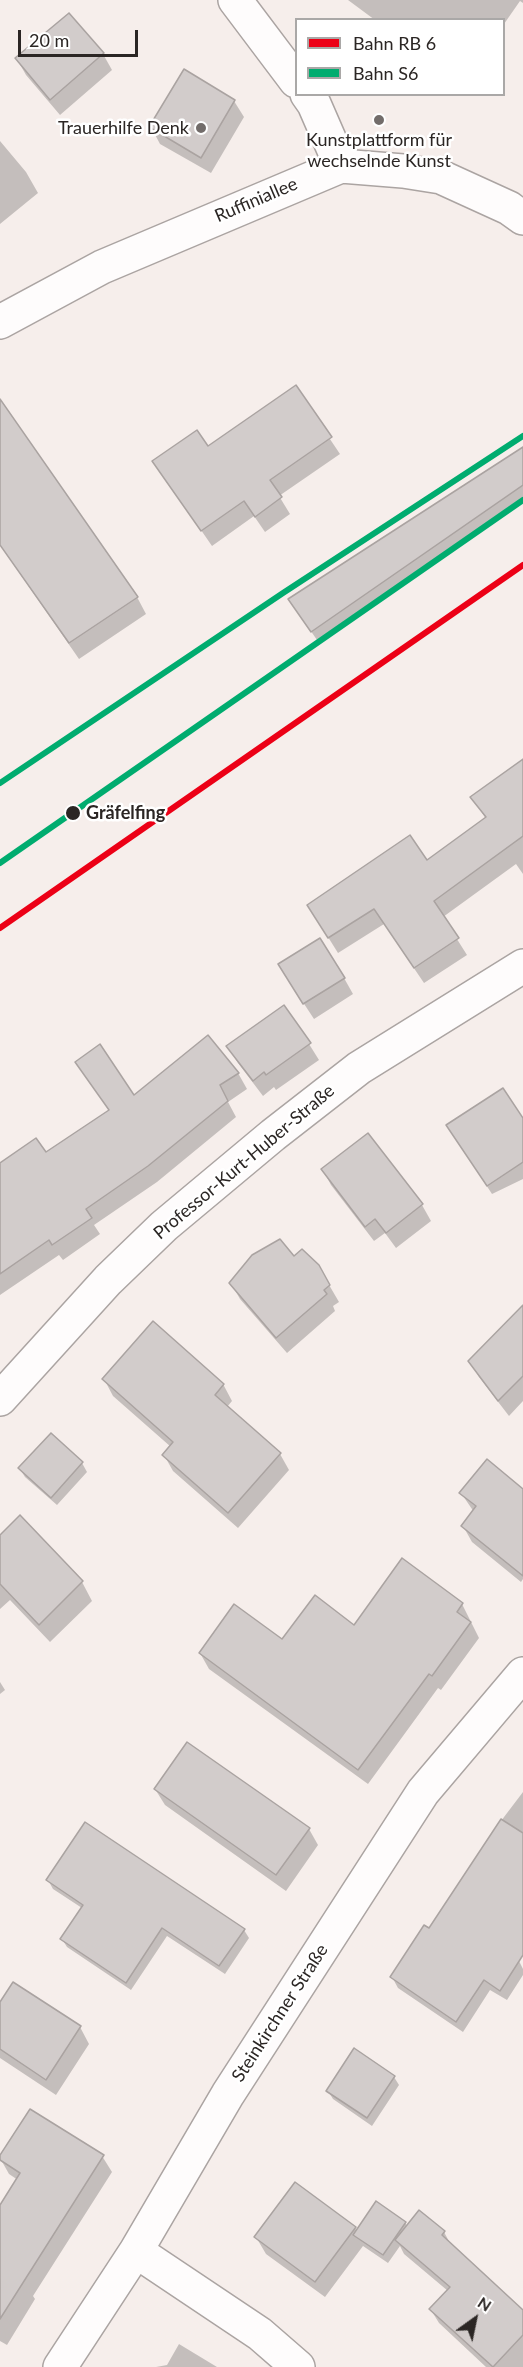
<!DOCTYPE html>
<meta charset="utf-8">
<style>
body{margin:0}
#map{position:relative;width:523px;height:2367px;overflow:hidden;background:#f6eeeb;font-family:Lato,sans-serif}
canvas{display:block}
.legend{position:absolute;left:295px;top:18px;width:210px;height:78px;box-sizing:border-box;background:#fff;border:2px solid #aaa8a7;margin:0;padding:8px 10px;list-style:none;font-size:18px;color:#2b2624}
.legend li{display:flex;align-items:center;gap:12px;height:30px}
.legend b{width:30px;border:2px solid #aaa8a7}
.north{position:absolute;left:445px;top:2289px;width:60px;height:60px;-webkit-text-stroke:4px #fff;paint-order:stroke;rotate:33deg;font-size:16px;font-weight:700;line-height:24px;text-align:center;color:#2b2624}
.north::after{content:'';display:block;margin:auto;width:21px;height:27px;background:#2b2624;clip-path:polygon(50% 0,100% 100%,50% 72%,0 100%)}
.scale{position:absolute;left:18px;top:30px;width:120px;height:27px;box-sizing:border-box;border:3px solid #2b2624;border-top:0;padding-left:8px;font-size:18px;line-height:21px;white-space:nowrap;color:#2b2624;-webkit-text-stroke:4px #fff;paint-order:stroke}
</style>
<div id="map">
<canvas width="523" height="2367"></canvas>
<ul class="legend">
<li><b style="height:8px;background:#ec0016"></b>Bahn RB 6</li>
<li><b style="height:8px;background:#00ac6f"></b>Bahn S6</li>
</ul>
<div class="north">N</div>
<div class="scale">20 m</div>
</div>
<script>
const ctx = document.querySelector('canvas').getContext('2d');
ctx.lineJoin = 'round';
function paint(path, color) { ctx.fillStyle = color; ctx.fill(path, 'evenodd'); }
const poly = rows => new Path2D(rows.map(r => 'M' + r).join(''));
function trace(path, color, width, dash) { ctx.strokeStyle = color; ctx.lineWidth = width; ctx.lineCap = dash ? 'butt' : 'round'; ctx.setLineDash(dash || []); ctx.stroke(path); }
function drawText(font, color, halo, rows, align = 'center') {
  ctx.font = font + ' Lato,sans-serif'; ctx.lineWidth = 5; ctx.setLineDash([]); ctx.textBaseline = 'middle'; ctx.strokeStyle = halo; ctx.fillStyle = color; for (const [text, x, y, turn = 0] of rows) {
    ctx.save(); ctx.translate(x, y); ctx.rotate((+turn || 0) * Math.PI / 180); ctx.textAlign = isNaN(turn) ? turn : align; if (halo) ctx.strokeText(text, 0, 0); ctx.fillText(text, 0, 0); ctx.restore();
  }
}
paint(poly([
 [348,0,523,0,523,3,520,1,504,24,504,20,375,20],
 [68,15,103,54,112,70,60,115,26,75,17,59],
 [234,101,244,117,211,173,160,144,151,127],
 [0,141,26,172,38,193,0,224],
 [295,387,340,454,279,496,290,514,265,532,254,516,212,546,154,462,208,448],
 [0,408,137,597,146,614,79,659,0,545],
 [523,448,523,497,317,640,295,608],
 [523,781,523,874,516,864,443,917,467,955,424,983,384,924,338,953,318,921,426,862,486,819,472,797],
 [344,978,353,994,314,1019,289,981],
 [309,1044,319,1060,276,1090,274,1087,263,1096,238,1063,228,1047],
 [238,1073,247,1089,228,1102,236,1117,157,1182,94,1225,100,1234,63,1260,59,1255,0,1295,0,1165,46,1154,110,1111,86,1078,134,1097],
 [523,1120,523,1179,492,1194,458,1142],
 [368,1135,422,1205,431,1221,396,1248,385,1233,374,1241,331,1185,323,1170],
 [294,1258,318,1266,339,1302,333,1306,335,1311,287,1353,240,1299,231,1283],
 [470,1361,523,1369,523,1401,509,1416,479,1377],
 [104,1379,223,1384,232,1401,227,1407,280,1454,289,1470,238,1528,173,1471,164,1455,171,1447,113,1396],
 [51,1435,82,1463,87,1472,57,1505,25,1477,20,1469],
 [523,1491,523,1579,521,1582,472,1542,463,1526,474,1512,461,1493],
 [0,1538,82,1582,92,1601,50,1642,10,1600,0,1609],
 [462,1604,479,1638,441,1690,438,1688,368,1784,209,1669,200,1653,282,1641],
 [0,1682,5,1690,0,1694],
 [155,1789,309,1829,318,1845,286,1891,165,1805],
 [523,1792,523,1950,519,1961,523,1969,523,1975,507,2000,490,1990,463,2032,398,1988,392,1977,429,1930,504,1817],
 [48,1880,244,1930,249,1938,225,1974,167,1936,131,1990,67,1947,62,1939,82,1908,53,1889],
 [0,2005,80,2027,89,2044,56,2095,0,2058],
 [394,2077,399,2085,372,2126,333,2099,328,2091],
 [102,2156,112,2172,33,2296,35,2299,7,2345,0,2341,0,2208,18,2180,9,2174,0,2158],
 [405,2223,408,2227,444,2232,451,2245,523,2312,523,2367,486,2367,439,2323,431,2310,448,2291,404,2254,400,2246,388,2263,363,2246,325,2297,266,2254,256,2237,355,2228,357,2232],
 [179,2344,217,2367,156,2367,167,2365]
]), '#0003');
const building = poly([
 [69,13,104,53,50,100,15,58,69,13],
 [184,69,235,100,201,158,149,127,184,69],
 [296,385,332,437,270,480,282,497,255,517,244,501,201,531,152,461,197,430,208,446,296,385],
 [0,399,138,597,69,643,0,545,0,399],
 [523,447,523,485,311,632,288,599,523,447],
 [523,759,523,836,434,901,459,938,414,968,374,909,328,938,307,905,410,835,427,860,486,817,470,797,523,759],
 [320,938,345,978,303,1004,278,964,320,938],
 [284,1005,311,1043,266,1075,264,1072,253,1081,226,1046,284,1005],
 [208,1035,239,1073,220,1085,228,1101,148,1166,86,1209,92,1218,52,1245,49,1240,0,1274,0,1163,36,1138,46,1152,109,1110,75,1062,100,1044,134,1095,208,1035],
 [503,1088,523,1118,523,1162,487,1186,446,1125,503,1088],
 [368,1133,423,1204,386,1233,375,1219,365,1227,321,1169,368,1133],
 [280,1239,294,1256,302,1249,319,1265,330,1285,324,1290,327,1294,276,1338,229,1283,252,1255,280,1239],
 [523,1305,523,1376,498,1401,468,1361,523,1305],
 [153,1321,224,1384,215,1395,281,1453,228,1513,162,1455,173,1442,102,1379,153,1321],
 [51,1433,83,1462,51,1498,18,1468,51,1433],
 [487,1459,523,1489,523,1576,461,1526,476,1506,459,1493,487,1459],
 [20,1515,83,1581,39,1625,0,1584,0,1535,20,1515],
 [402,1558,463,1603,457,1612,471,1622,432,1676,429,1674,358,1770,199,1653,234,1604,282,1639,315,1595,354,1625,402,1558],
 [187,1742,310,1828,276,1875,154,1789,187,1742],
 [501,1819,523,1833,523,1955,500,1991,484,1980,456,2022,390,1977,424,1925,429,1928,501,1819],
 [85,1822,245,1929,219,1966,162,1928,126,1983,60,1939,83,1905,46,1880,85,1822],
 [13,1982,81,2026,46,2080,0,2049,0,2002,13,1982],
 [354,2048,395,2076,367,2118,326,2091,354,2048],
 [30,2109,104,2155,0,2319,0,2205,20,2173,0,2160,0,2155,30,2109],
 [295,2182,356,2227,315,2282,254,2237,295,2182],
 [376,2201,406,2222,383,2255,353,2235,376,2201],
 [419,2210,445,2231,442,2235,523,2310,523,2335,493,2367,429,2309,450,2287,395,2240,419,2210]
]);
paint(building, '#d2cccb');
trace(building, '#aaa3a1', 1.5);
const minor = poly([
 [235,0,296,81],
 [307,94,314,104,341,166],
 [0,322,102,267,341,166,403,171,441,177,509,208,523,218],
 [0,1399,108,1280,164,1226,273,1135,359,1068,523,966],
 [136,2251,260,2334,298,2367],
 [60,2367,136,2251,228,2094,423,1792,523,1674]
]);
trace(minor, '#aba4a2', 36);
trace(minor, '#fefcfc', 33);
trace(poly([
 [0,928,523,565]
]), '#ec0016', 6);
trace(poly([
 [0,783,283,593,523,436],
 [0,863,523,500]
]), '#00ac6f', 6);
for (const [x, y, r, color] of [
 [379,120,6,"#726c6a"],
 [201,128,6,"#726c6a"],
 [73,813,8,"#2b2624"]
]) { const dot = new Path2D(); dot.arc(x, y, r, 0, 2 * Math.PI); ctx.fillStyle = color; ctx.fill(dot); trace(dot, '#fff', 2); }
drawText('18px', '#2b2624', '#fff', [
 ["Trauerhilfe Denk",189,128],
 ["Kunstplattform für",379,140,"center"],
 ["wechselnde Kunst",379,161,"center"]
], 'right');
drawText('18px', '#2b2624', '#fff', [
 ["Ruffiniallee",256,200,-23],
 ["Professor-Kurt-Huber-Straße",244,1162,-40],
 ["Steinkirchner Straße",280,2013,-57]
]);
drawText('bold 18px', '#2b2624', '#fff', [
 ["Gräfelfing",86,813]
], 'left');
</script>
